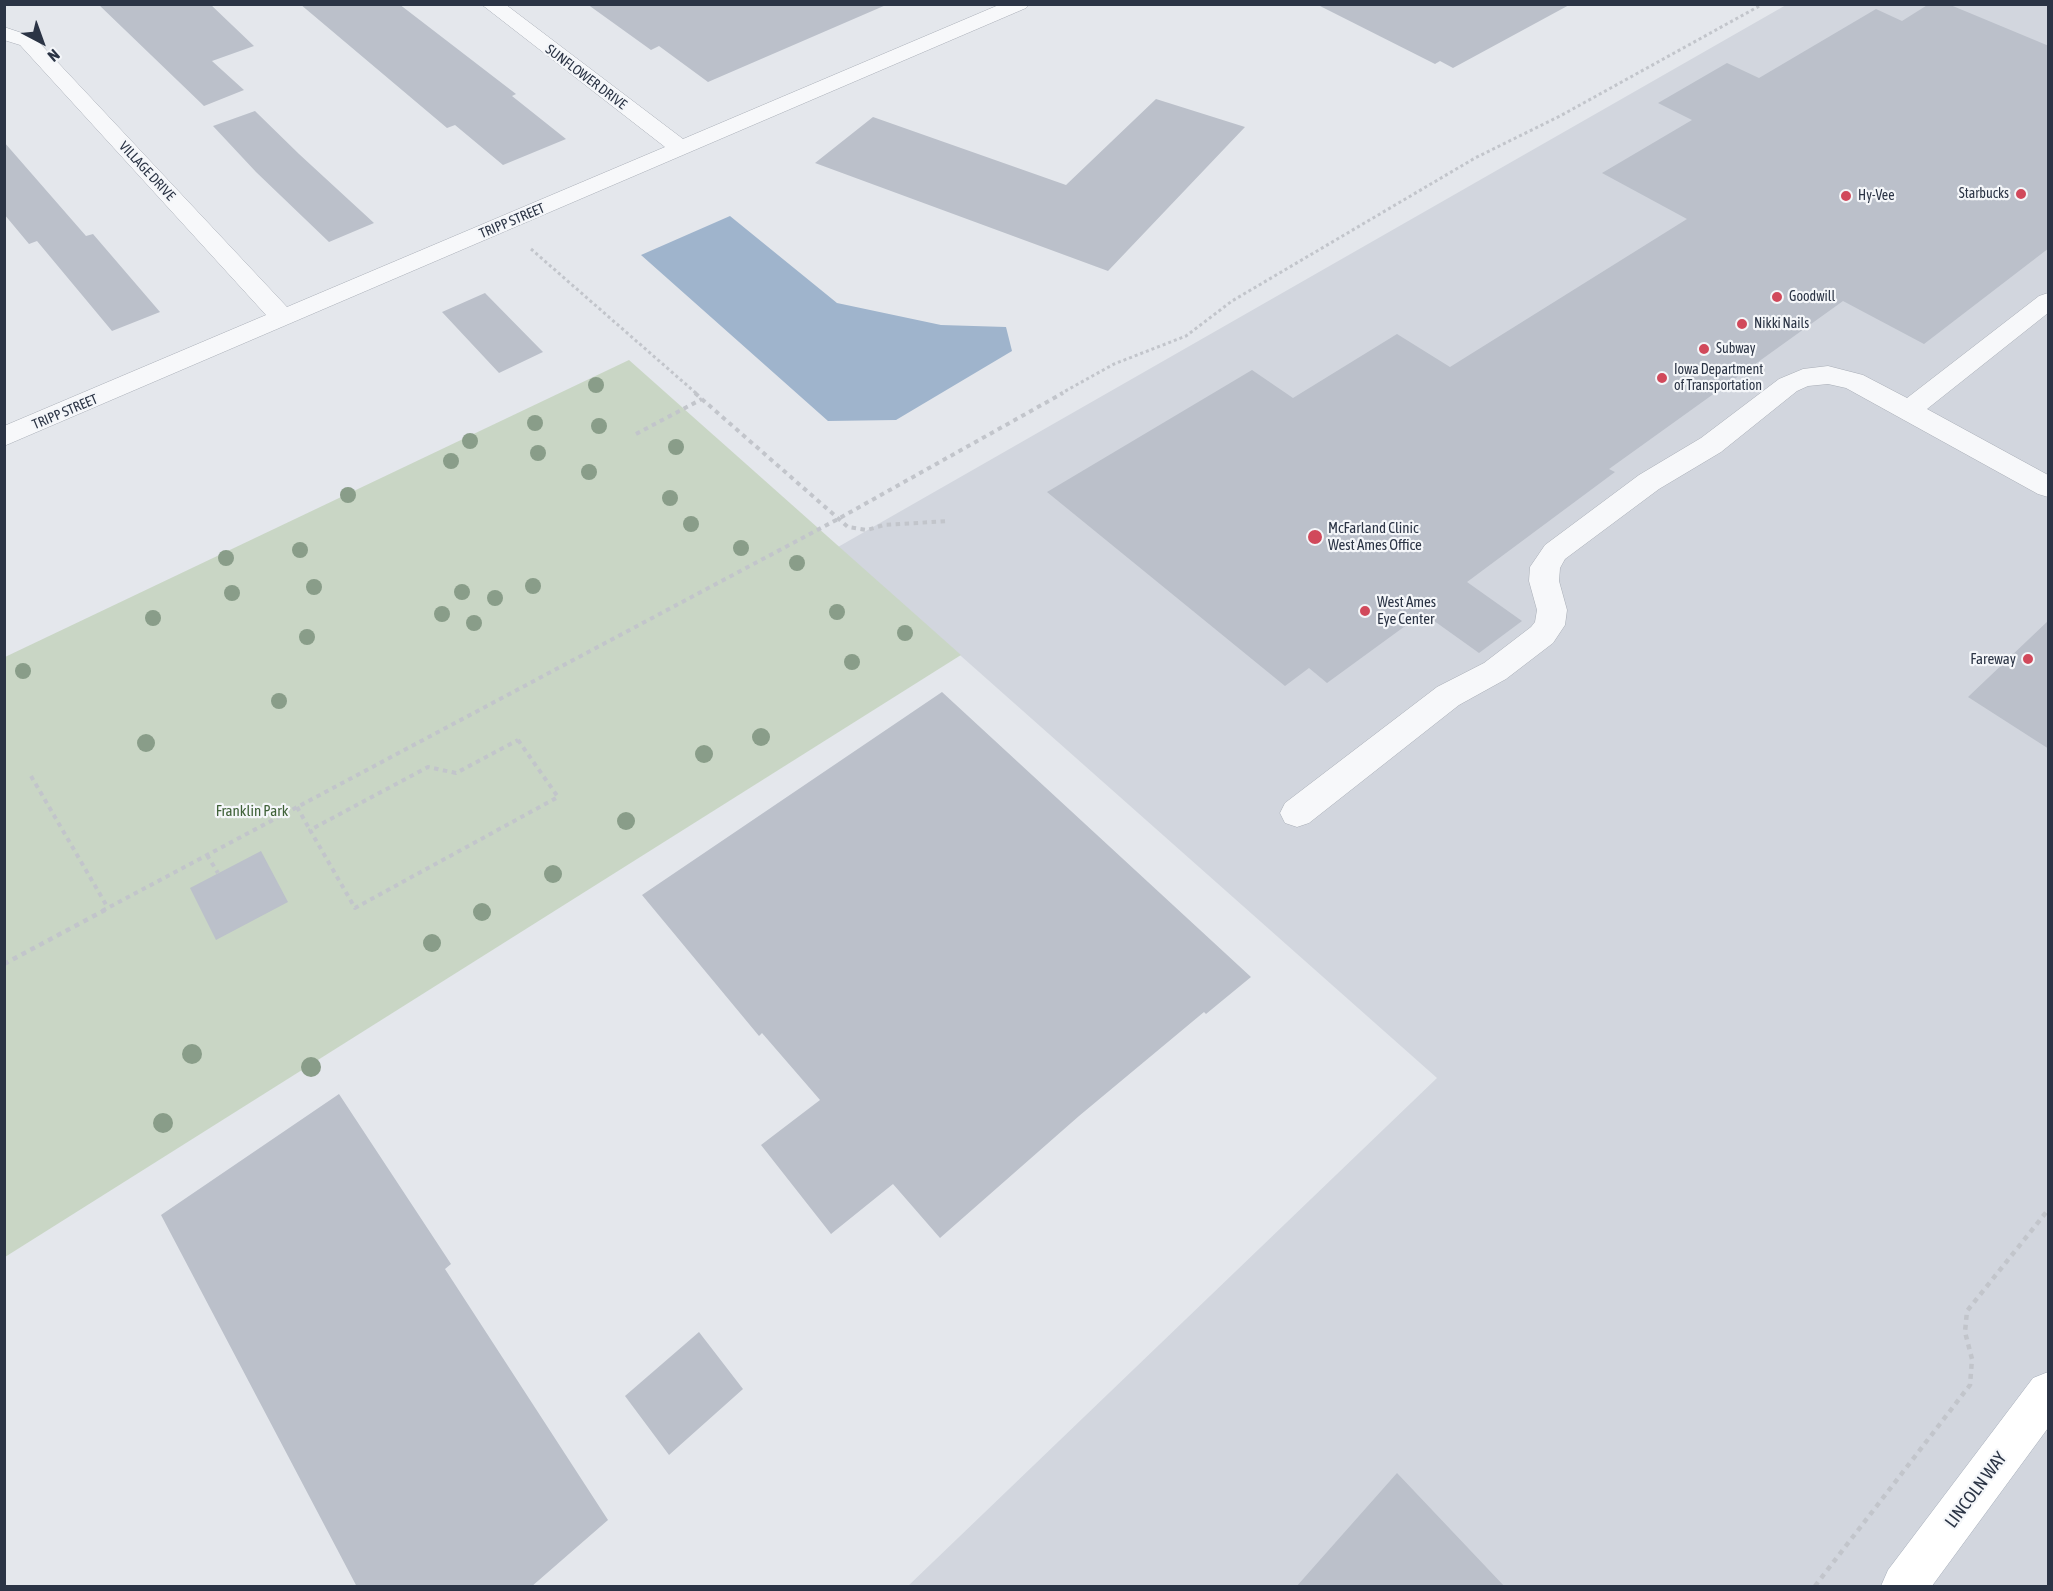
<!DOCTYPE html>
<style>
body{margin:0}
#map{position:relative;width:2053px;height:1591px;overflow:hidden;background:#e4e7ec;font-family:"Asap Condensed",sans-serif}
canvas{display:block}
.frame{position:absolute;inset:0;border:6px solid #2b3445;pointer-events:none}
.north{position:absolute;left:12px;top:12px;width:60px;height:60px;-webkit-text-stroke:4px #f4f6f9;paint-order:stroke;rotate:139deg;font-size:16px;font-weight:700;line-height:24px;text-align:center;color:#2b3445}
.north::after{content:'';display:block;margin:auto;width:21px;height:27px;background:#2b3445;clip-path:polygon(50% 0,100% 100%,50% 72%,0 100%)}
</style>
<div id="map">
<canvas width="2053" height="1591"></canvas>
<div class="frame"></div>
<div class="north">N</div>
</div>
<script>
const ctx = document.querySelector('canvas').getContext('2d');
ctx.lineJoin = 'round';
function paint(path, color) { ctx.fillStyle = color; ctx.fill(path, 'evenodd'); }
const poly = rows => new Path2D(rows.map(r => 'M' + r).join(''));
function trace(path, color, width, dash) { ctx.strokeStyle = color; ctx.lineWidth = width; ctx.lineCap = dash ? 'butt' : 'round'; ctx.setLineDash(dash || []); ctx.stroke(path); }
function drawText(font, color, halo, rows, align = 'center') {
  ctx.font = font + ' "Asap Condensed",sans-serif'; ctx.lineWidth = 4.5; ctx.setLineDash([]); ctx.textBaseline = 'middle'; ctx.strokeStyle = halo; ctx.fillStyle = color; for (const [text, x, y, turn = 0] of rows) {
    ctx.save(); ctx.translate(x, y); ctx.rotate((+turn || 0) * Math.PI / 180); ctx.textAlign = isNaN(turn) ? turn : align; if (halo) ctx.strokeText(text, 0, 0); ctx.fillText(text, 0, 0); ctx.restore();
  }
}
paint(poly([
 [1786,5,2048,5,2048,1586,908,1586,1437,1078,838,547]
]), '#d2d6de');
paint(poly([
 [629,360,961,655,5,1257,5,657]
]), '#c9d6c5');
paint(poly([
 [730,216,837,303,941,325,1006,327,1012,351,896,420,828,421,641,255]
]), '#9fb4cc');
paint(poly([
 [98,4,210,4,254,46,212,61,244,90,204,106],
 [300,4,399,4,516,94,512,96,566,139,503,165,455,125,447,128],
 [587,4,885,4,886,5,708,82,659,46,651,50],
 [1316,4,1571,4,1453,68,1440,61,1435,64],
 [1929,4,1948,4,2049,46,2049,248,1924,344,1843,301,1609,469,1615,472,1467,582,1522,621,1479,653,1423,613,1327,683,1309,668,1285,686,1047,492,1252,370,1293,398,1397,334,1450,367,1687,219,1602,173,1692,120,1658,103,1727,63,1759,78,1876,9,1902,21],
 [1156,99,1245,127,1108,271,815,163,873,117,1066,185],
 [255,111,299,154,374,223,329,242,256,172,213,126],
 [4,142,86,236,93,234,160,312,112,331,37,241,29,244,4,214],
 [485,293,543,352,499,373,442,312],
 [2049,620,2049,749,1968,697],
 [942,692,1251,977,1206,1014,1204,1012,1079,1116,940,1238,893,1184,831,1234,761,1145,820,1100,762,1033,759,1036,642,895],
 [261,851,288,902,216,940,190,888],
 [339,1094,451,1264,445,1269,608,1520,531,1587,357,1587,161,1215],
 [699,1332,743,1389,669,1455,625,1396],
 [1397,1473,1505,1587,1296,1587]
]), '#bbc0ca');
const minor = poly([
 [481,4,505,4,683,139,1001,4,1029,4,1026,8,4,446,4,426,266,315,20,45,4,40,4,27,34,37,287,307,665,147,481,4],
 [2048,293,2048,313,1927,409,2048,475,2048,497,2038,494,1846,388,1828,384,1808,386,1797,391,1721,452,1659,489,1565,559,1560,568,1559,581,1567,610,1565,625,1553,643,1506,679,1459,705,1309,823,1297,827,1285,823,1280,813,1285,803,1437,687,1484,663,1531,627,1535,622,1537,610,1529,581,1530,567,1545,545,1639,475,1701,438,1779,379,1803,369,1828,366,1863,375,1907,398,2039,296,2048,293]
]);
const major = poly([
 [2048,1372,2048,1428,1932,1586,1881,1586,1888,1570,2033,1378,2048,1372]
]);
trace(minor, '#a9aeb7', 1);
trace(major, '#a3abb8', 1);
trace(poly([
 [531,249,697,394],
 [1060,394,1114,364,1186,336,1232,301,1475,158,1560,116,1763,4]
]), '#c2c5cb', 3, [3, 3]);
trace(poly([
 [695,393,848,527,867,530,884,525,949,521],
 [636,434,702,399],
 [518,740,558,797,355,908,310,830,428,767,456,773,518,740],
 [31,776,108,908],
 [297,807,310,830],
 [207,855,218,873],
 [102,911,838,519,1063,393]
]), '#c2c5cb', 4, [4.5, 4.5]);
trace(poly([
 [4,964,105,910],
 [1815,1586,1970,1385,1972,1359,1965,1332,1967,1311,2048,1210]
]), '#c2c5cb', 4.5, [5, 5]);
paint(minor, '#f7f8fa');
paint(major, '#fff');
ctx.fillStyle = '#899d89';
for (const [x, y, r] of [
 [596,385,8],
 [535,423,8],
 [599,426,8],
 [470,441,8],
 [676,447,8],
 [538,453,8],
 [451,461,8],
 [589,472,8],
 [348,495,8],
 [670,498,8],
 [691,524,8],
 [741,548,8],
 [300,550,8],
 [226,558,8],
 [797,563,8],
 [533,586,8],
 [314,587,8],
 [462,592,8],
 [232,593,8],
 [495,598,8],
 [837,612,8],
 [442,614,8],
 [153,618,8],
 [474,623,8],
 [905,633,8],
 [307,637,8],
 [852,662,8],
 [23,671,8],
 [279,701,8],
 [761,737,9],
 [146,743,9],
 [704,754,9],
 [626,821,9],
 [553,874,9],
 [482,912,9],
 [432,943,9],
 [192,1054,10],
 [311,1067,10],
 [163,1123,10]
]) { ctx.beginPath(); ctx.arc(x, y, r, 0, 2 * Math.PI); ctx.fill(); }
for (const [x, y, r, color] of [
 [2021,194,6,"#d1495b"],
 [1846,196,6,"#d1495b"],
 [1777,297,6,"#d1495b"],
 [1742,324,6,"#d1495b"],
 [1704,349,6,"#d1495b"],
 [1662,378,6,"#d1495b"],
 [1315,537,8,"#d1495b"],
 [1365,611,6,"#d1495b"],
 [2028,659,6,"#d1495b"]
]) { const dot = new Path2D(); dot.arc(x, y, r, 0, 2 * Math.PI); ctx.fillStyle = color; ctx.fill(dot); trace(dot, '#f4f6f9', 2); }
drawText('14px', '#2b3445', '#f4f6f9', [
 ["SUNFLOWER DRIVE",586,77,37],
 ["VILLAGE DRIVE",147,171,47],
 ["TRIPP STREET",512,221,-23],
 ["TRIPP STREET",65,412,-23]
]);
drawText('14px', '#2b3445', '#f4f6f9', [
 ["Starbucks",2009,194,"right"],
 ["Hy-Vee",1858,196],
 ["Goodwill",1789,297],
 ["Nikki Nails",1754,324],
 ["Subway",1716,349],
 ["Iowa Department",1674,370],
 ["of Transportation",1674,386]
], 'left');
drawText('15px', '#2b3445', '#f4f6f9', [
 ["McFarland Clinic",1328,528],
 ["West Ames Office",1328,545],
 ["West Ames",1377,602],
 ["Eye Center",1377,619],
 ["Fareway",2016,659,"right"]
], 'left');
drawText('15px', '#3f6138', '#f4f6f9', [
 ["Franklin Park",252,811]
]);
drawText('18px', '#2b3445', '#f4f6f9', [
 ["LINCOLN WAY",1976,1490,-53]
]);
</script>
